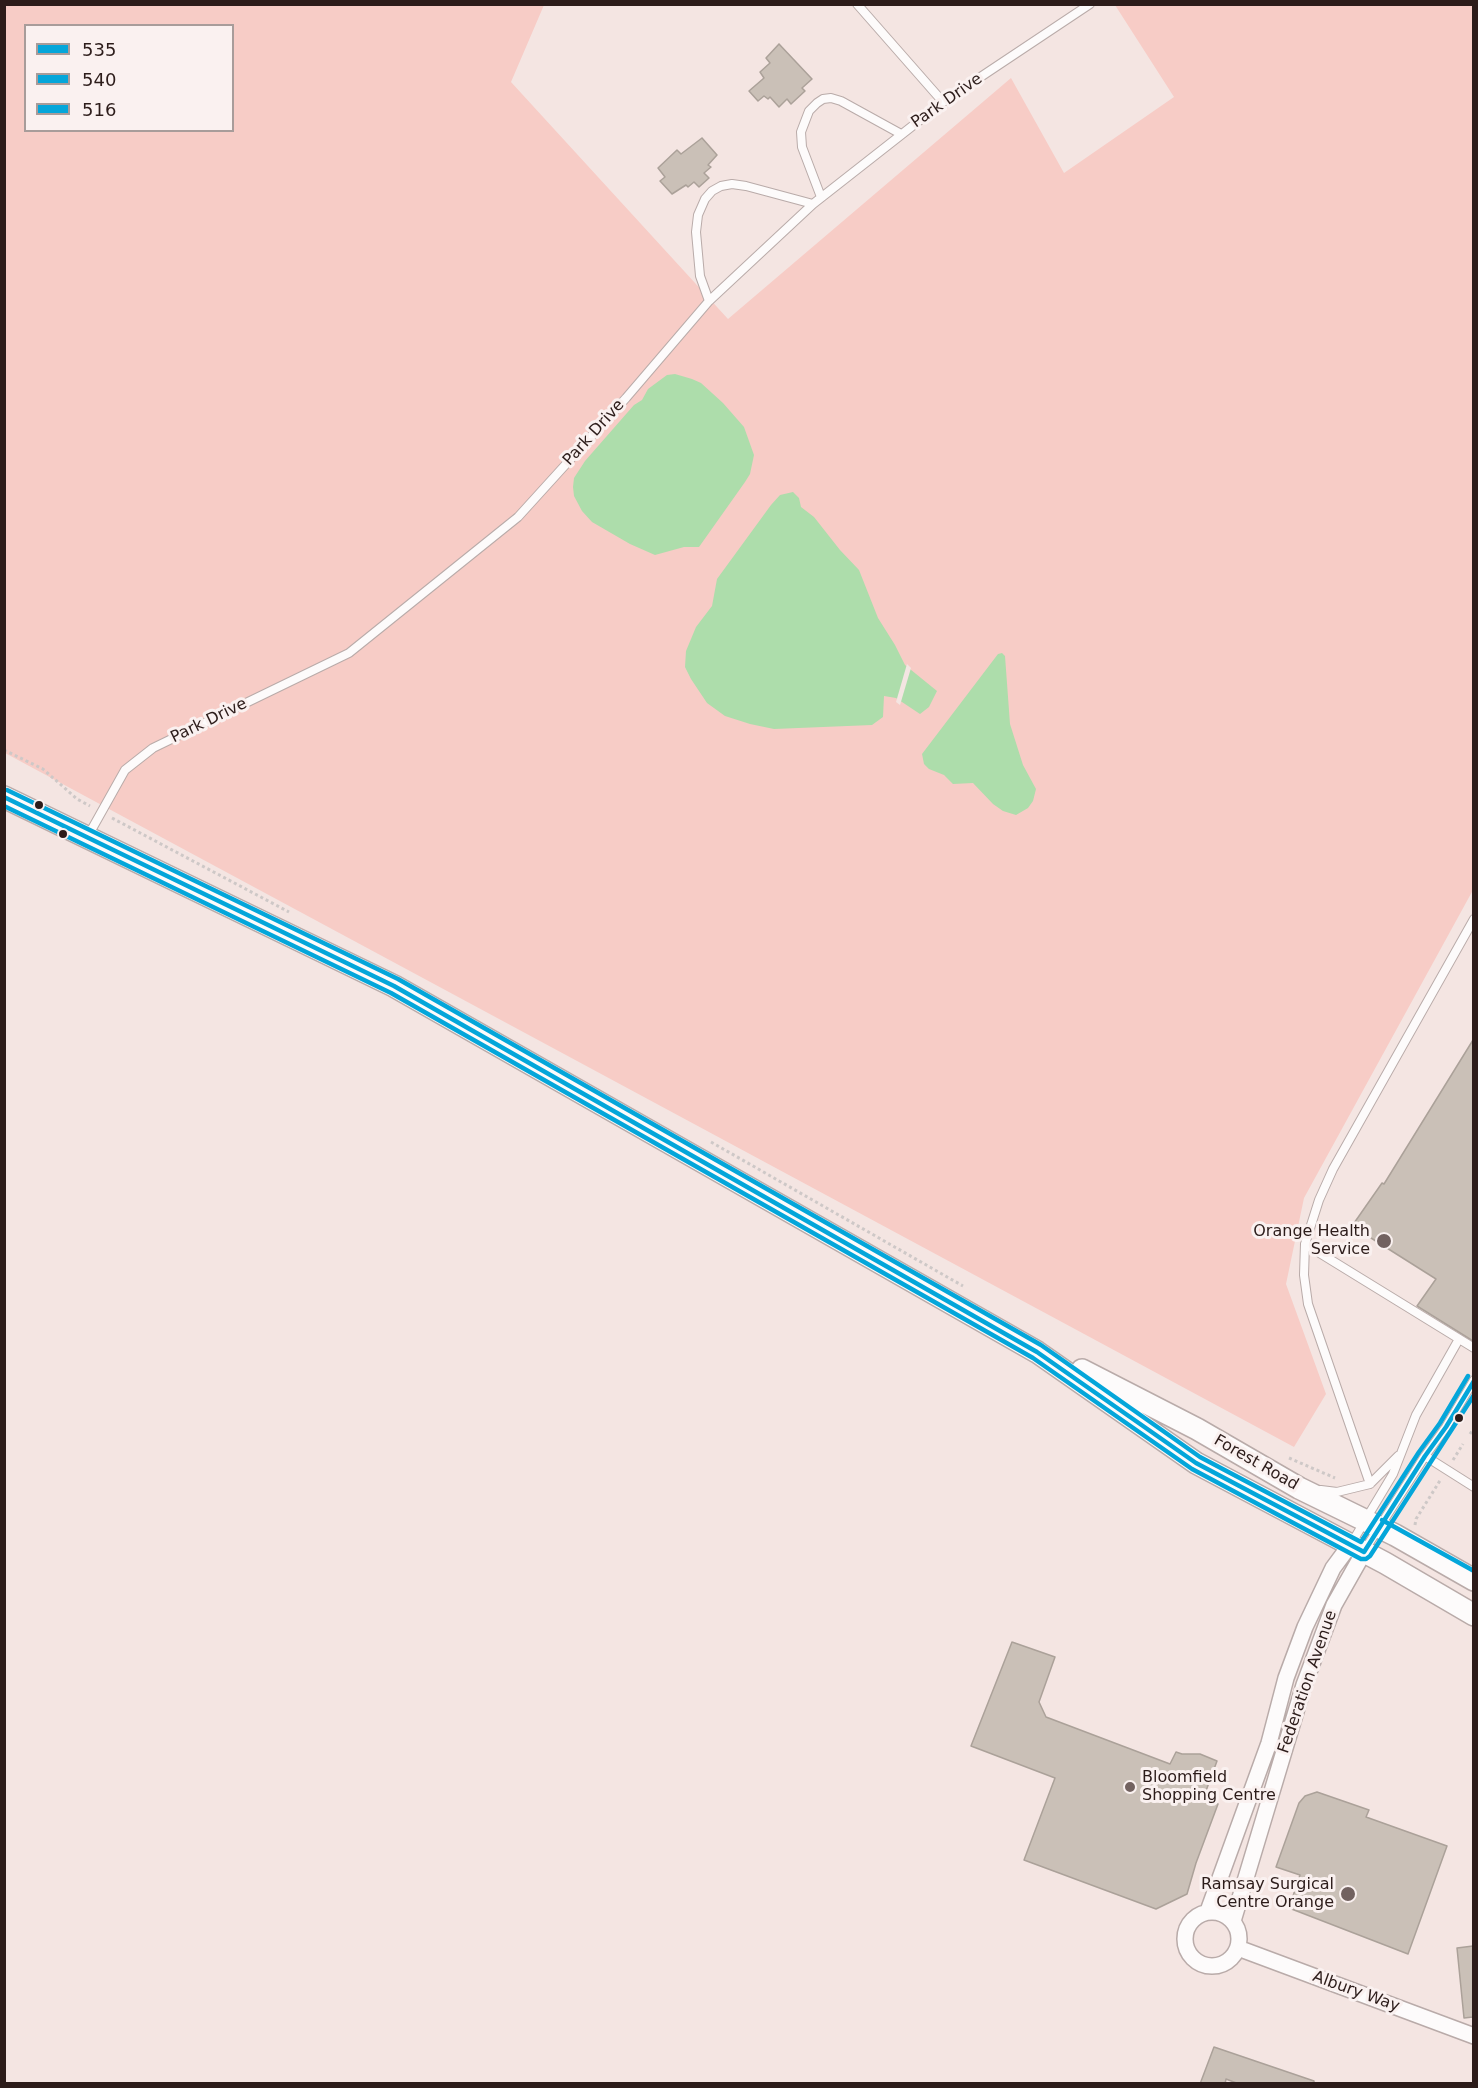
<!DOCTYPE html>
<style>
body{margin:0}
#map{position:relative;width:1478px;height:2088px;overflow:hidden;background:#f4e5e2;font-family:"DejaVu Sans",sans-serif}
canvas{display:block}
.frame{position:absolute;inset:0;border:6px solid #2c1c1a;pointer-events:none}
.legend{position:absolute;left:24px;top:24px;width:210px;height:108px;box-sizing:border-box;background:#faf1f0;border:2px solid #a89c9a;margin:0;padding:8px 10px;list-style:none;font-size:18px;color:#2c1c1a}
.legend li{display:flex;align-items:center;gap:12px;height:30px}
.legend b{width:30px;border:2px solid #a89c9a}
</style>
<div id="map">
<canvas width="1478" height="2088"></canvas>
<div class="frame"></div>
<ul class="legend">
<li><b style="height:8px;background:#04a6da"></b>535</li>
<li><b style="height:8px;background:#04a6da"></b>540</li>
<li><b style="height:8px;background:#04a6da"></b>516</li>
</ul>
</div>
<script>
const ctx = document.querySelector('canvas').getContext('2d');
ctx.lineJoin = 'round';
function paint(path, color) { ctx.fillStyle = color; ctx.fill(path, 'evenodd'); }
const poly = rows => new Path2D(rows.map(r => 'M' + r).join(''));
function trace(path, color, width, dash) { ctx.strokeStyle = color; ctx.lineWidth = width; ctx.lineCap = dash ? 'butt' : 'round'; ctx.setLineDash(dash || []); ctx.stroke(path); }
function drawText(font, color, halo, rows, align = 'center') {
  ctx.font = font + ' "DejaVu Sans",sans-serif'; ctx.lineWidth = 6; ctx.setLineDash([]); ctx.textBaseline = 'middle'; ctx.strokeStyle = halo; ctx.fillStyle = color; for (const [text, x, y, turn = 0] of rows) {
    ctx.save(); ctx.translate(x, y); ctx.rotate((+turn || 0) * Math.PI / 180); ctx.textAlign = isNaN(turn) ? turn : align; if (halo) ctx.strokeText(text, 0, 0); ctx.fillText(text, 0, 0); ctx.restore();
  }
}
paint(poly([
 [4,5,544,5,511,82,728,319,1011,78,1064,173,1174,97,1115,5,1473,5,1473,890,1304,1198,1286,1284,1326,1394,1294,1447,5,753],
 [26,26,232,26,232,130,26,130]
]), '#f7ccc6');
paint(poly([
 [675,374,692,379,701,383,723,403,744,427,754,455,750,474,745,482,699,547,684,547,655,555,630,544,592,522,582,511,574,496,573,487,574,478,585,461,634,405,642,400,648,389,667,375],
 [793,492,799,498,801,507,814,517,840,550,859,570,878,618,895,645,905,665,937,691,929,707,920,714,896,698,884,696,883,717,872,725,774,729,750,724,725,716,707,703,691,679,685,667,686,651,696,627,712,606,717,579,771,505,780,495],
 [1002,653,1005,656,1010,724,1023,765,1036,789,1033,801,1028,808,1016,815,1003,811,993,804,973,783,953,784,944,775,929,769,924,764,922,754,998,654]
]), '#adddab');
paint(poly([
 [907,664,911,668,900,705,896,702]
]), '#f4e5e2');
const building = poly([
 [779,44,812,79,802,88,805,91,791,104,787,99,779,107,770,97,768,99,764,96,758,101,749,91,764,78,760,72,770,63,766,58,779,44],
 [702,138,717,155,708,165,711,167,704,173,709,178,699,187,694,182,688,187,686,185,672,194,660,181,665,177,658,168,677,150,681,154,702,138],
 [1473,1040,1473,1341,1417,1306,1436,1279,1352,1226,1382,1183,1384,1184,1473,1040],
 [1012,1642,1055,1657,1039,1702,1046,1717,1170,1764,1176,1752,1182,1754,1200,1754,1217,1761,1203,1799,1218,1804,1196,1863,1187,1894,1156,1909,1024,1860,1055,1778,971,1746,1012,1642],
 [1317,1792,1369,1810,1366,1817,1447,1846,1408,1954,1289,1908,1300,1875,1276,1867,1299,1803,1305,1796,1317,1792],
 [1473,1946,1473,2017,1464,2018,1457,1948,1473,1946],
 [1214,2047,1314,2081,1314,2084,1239,2084,1226,2079,1225,2084,1200,2084,1214,2047]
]);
paint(building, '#cac0b7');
trace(building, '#aba199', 1.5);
const service = poly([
 [857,4,943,102],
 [821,197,802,147,801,132,809,111,817,103,823,99,831,98,841,101,901,134],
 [709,301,700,276,696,232,698,215,705,199,712,191,721,186,732,184,746,186,813,204],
 [88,836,125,770,153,748,349,653,518,517,626,398,709,301,813,204,943,102,1090,4],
 [1474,919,1333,1169,1319,1200,1305,1244,1474,1348],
 [1305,1244,1304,1275,1308,1304,1370,1484],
 [1425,1456,1474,1487],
 [1321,1490,1337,1492,1370,1484,1398,1456],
 [1351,1544,1393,1474,1416,1415,1459,1339],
 [1364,1551,1425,1456,1446,1427,1474,1380]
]);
const minor = poly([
 [1208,1911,1269,1743,1286,1678,1305,1627,1333,1568,1350,1545],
 '1185 1939a27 27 0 1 1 54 0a27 27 0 1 1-54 0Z',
 [1233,1921,1304,1685,1334,1605,1364,1552],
 [1238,1948,1474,2036]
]);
const secondary = poly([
 [4,797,394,986,1037,1352,1196,1463,1385,1563,1474,1615],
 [1082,1370,1197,1429,1299,1488,1395,1535,1474,1580]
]);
trace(service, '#b9aba9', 10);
trace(minor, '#b9aba9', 18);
trace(secondary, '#b9aba9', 24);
trace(poly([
 [4,750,43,769,77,799,90,806],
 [112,818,289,912],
 [711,1142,963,1286],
 [1470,1434,1474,1428],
 [1289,1458,1335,1478],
 [1453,1460,1463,1444],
 [1415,1525,1416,1519,1441,1479]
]), '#cec8c7', 3, [3, 3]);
trace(service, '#fdfbfb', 8);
trace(minor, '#fdfbfb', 15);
trace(secondary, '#fdfbfb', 21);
trace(poly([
 [4,797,394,986,1037,1352,1196,1463,1364,1552,1425,1456,1446,1427,1474,1381]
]), '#04a6da', 4.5);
trace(poly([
 [4,806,391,993,1033,1358,1192,1469,1361,1559,1366,1559,1370,1556,1474,1395]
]), '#04a6da', 4.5);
trace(poly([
 [7,790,398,979,1041,1345,1200,1457,1361,1542,1419,1452,1440,1423,1468,1376],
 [1382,1520,1474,1571]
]), '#04a6da', 4.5);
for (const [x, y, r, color] of [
 [39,805,5,"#2c1c1a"],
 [63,834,5,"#2c1c1a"],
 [1384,1241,8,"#726260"],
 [1459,1418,5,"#2c1c1a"],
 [1130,1787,6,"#726260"],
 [1348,1894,8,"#726260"]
]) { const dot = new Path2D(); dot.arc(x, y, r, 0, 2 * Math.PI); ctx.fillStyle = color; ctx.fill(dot); trace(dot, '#faf1f0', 2); }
drawText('16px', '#2c1c1a', '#faf1f0', [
 ["Park Drive",947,101,-35],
 ["Park Drive",594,433,-48],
 ["Park Drive",209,721,-26],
 ["Forest Road",1256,1463,30],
 ["Federation Avenue",1308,1682,-71],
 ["Albury Way",1356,1992,20]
]);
drawText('16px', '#2c1c1a', '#faf1f0', [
 ["Orange Health",1370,1232],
 ["Service",1370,1250],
 ["Bloomfield",1142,1778,"left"],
 ["Shopping Centre",1142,1796,"left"],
 ["Ramsay Surgical",1334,1885],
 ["Centre Orange",1334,1903]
], 'right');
</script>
